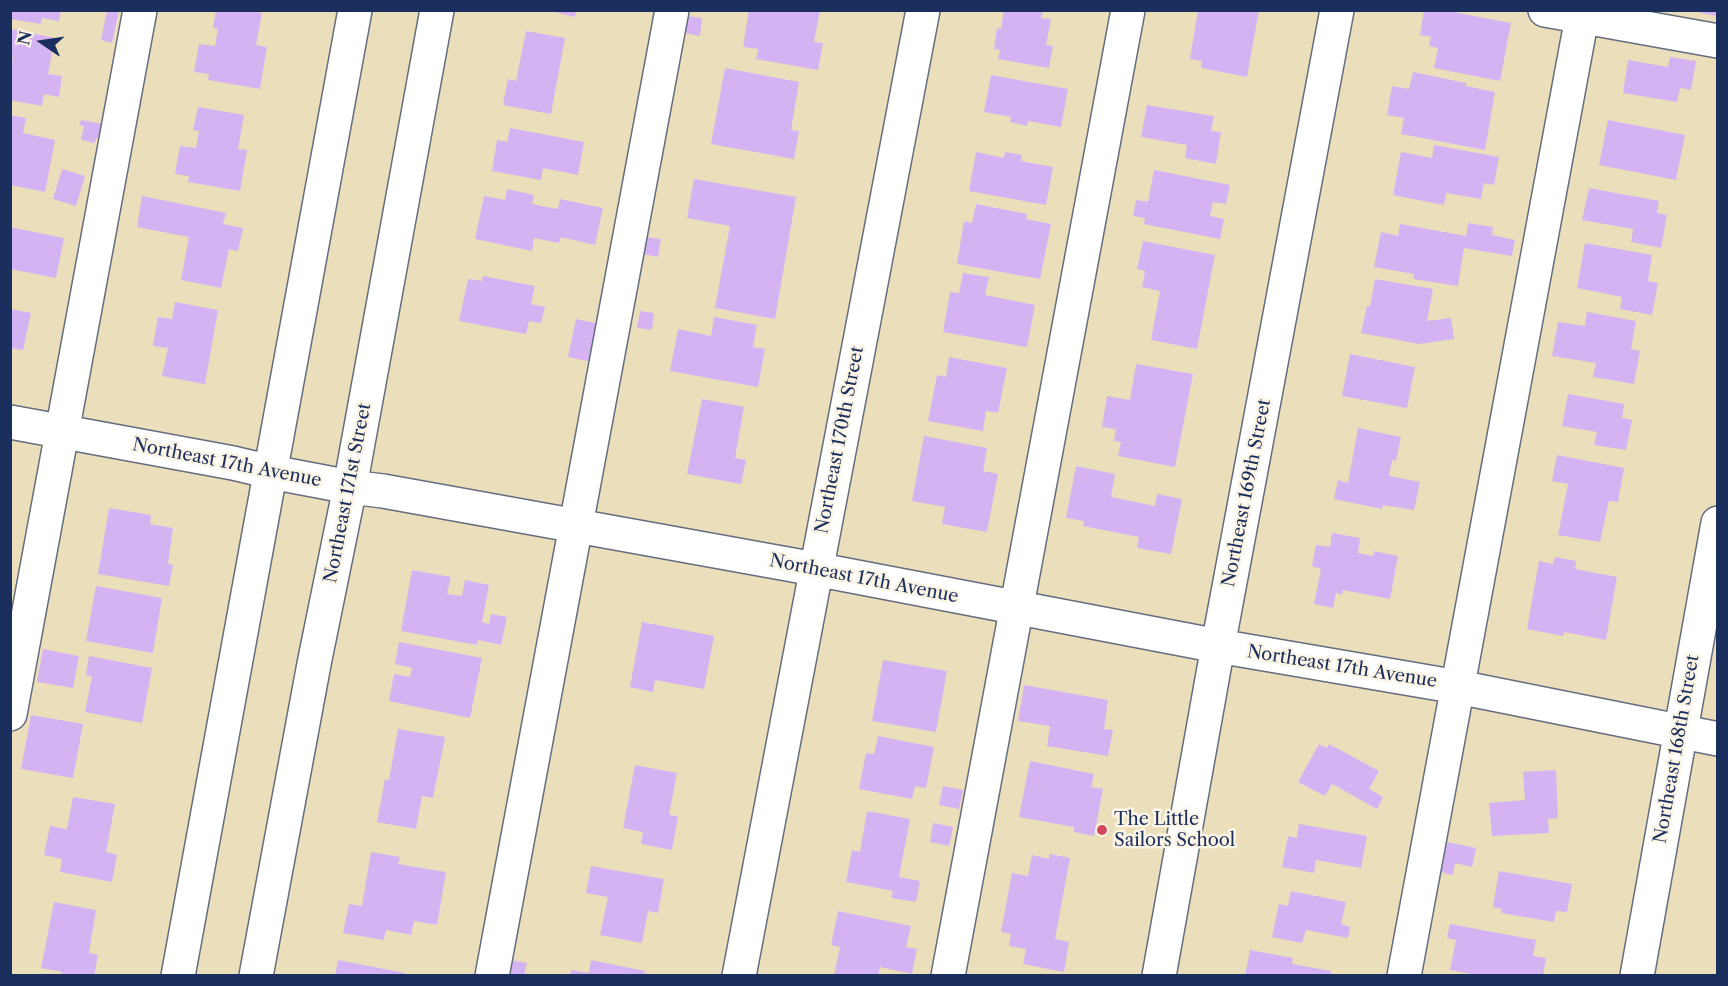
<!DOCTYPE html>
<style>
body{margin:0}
#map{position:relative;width:1728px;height:986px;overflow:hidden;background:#ebdfbb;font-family:"Libre Caslon Text",serif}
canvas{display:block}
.frame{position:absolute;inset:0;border:12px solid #1b2f5e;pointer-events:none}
.north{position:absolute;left:12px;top:12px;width:60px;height:60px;-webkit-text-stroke:4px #fcf5e5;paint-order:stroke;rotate:283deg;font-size:16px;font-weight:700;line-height:24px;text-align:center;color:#1b2f5e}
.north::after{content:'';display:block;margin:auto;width:21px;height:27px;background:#1b2f5e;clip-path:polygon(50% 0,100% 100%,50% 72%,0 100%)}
</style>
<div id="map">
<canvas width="1728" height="986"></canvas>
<div class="frame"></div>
<div class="north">N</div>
</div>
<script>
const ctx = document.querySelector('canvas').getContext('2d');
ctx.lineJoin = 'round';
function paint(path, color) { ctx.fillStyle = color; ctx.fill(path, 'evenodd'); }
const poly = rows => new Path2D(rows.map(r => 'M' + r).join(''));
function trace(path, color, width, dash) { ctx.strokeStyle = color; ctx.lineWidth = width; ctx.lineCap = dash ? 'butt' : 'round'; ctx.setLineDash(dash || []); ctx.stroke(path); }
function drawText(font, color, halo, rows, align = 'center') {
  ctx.font = font + ' "Libre Caslon Text",serif'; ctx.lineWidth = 5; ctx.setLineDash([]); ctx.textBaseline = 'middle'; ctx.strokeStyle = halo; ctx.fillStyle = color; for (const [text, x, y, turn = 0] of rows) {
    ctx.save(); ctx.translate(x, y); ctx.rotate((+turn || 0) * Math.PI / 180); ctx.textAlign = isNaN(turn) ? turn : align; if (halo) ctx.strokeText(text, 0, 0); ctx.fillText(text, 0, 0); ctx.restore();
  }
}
paint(poly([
 [10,10,61,10,59,21,42,18,41,24,10,19],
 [107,10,119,10,112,43,101,40],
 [216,10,246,10,262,13,256,45,267,47,260,89,208,80,209,74,194,72,199,44,215,46,218,29,213,28],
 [546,10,576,10,575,17],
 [749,10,820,10,814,42,823,43,818,70,756,59,758,49,743,47],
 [1004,10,1043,10,1041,18,1051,19,1046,45,1053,46,1049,68,998,59,1000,50,994,49,997,28,1001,29],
 [1198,10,1259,10,1247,77,1201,68,1202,61,1190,59],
 [1424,10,1443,10,1511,23,1500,81,1434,68,1438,48,1429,46,1431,37,1420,35],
 [1701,10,1718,10,1717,16,1700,13],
 [687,16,702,18,700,36,685,33],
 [10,29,55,38,48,74,62,76,59,97,44,94,42,106,10,100,10,69,13,57,10,56],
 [526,31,565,38,551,114,503,105,508,79,516,81],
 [1670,57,1696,61,1691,90,1680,88,1677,102,1623,93,1628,60,1668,67],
 [725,68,799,82,791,130,799,131,794,159,711,144],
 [1413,72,1466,83,1466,86,1495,92,1485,150,1401,134,1404,118,1387,115,1392,86,1409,89],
 [991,75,1068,89,1061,127,1028,121,1027,126,1010,122,1011,117,984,112],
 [1147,105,1214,116,1211,131,1221,132,1216,164,1185,158,1187,145,1141,137],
 [198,107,244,115,238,149,247,150,240,191,188,182,189,176,175,174,180,146,196,148,199,131,193,130],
 [10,115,26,118,23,133,55,140,45,192,10,185],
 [81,120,108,125,105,140,96,138,95,143,81,140,84,126,79,125],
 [1608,120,1685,135,1676,180,1599,165],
 [510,128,584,142,578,175,543,168,541,180,492,171,497,140,507,142],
 [1434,145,1499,157,1494,185,1484,183,1481,199,1446,193,1444,205,1393,195,1401,152,1432,158],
 [976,152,1004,158,1005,152,1022,155,1021,161,1053,167,1046,205,969,191],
 [62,169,85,176,76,206,53,199],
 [1154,170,1230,185,1226,204,1213,202,1210,216,1224,219,1220,239,1144,224,1145,218,1133,216,1136,200,1148,202],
 [694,179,796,197,775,319,715,308,730,226,687,218],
 [1589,188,1659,201,1657,213,1667,215,1661,248,1631,242,1633,229,1582,220],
 [507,189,534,195,532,204,558,209,560,199,603,208,595,245,561,237,559,243,534,238,532,251,475,239,484,196,505,200],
 [142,196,226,213,223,224,243,228,238,251,229,249,221,288,181,280,189,237,137,227],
 [976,204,1027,214,1026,219,1051,224,1040,279,957,264,964,221,972,223],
 [1468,223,1493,227,1492,235,1515,240,1512,256,1464,248,1458,286,1413,279,1414,274,1374,267,1381,232,1398,236,1400,224,1466,236],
 [10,227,64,238,56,278,10,269],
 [646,237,661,239,658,257,643,254],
 [1143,241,1215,255,1197,349,1151,340,1160,291,1142,287,1145,271,1137,269],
 [1585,243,1652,255,1648,281,1658,283,1652,315,1620,309,1622,297,1577,288],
 [963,273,989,277,985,295,1035,305,1027,347,943,332,950,292,959,293],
 [483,276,535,286,531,304,545,307,541,323,529,321,526,334,459,321,468,279,482,281],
 [1375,279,1433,289,1427,321,1451,318,1454,339,1419,344,1361,333,1367,306,1370,306],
 [175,302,218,310,205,384,162,376,168,348,153,346,158,317,172,319],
 [10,309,31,313,23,350,10,348],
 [640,311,654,313,652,330,637,328],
 [1587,312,1636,321,1631,349,1640,351,1634,384,1593,377,1596,363,1552,356,1558,322,1585,326],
 [714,317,757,325,753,347,765,349,758,387,670,371,678,329,711,336],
 [576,319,600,324,592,362,568,357],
 [1350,354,1415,367,1407,408,1342,396],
 [949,357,1007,368,998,413,986,411,983,431,928,421,937,375,946,377],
 [1136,364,1193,374,1175,467,1118,456,1121,442,1114,441,1116,429,1102,427,1107,396,1130,400],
 [1568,394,1624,404,1622,418,1632,420,1626,450,1594,445,1597,432,1562,426],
 [702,399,744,407,735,458,746,460,741,484,687,474],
 [1358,428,1401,437,1396,461,1392,460,1389,476,1420,482,1414,510,1383,505,1382,509,1334,499,1338,480,1348,483],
 [924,436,987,448,983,471,998,474,987,532,942,524,945,507,912,501],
 [1557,455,1624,468,1618,502,1609,501,1600,542,1558,535,1568,484,1552,481],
 [1076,466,1115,474,1111,497,1155,506,1157,494,1182,499,1171,554,1137,548,1139,537,1083,526,1084,521,1066,518],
 [109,508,151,515,150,524,173,528,168,564,173,565,169,586,98,574],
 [1332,533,1360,538,1358,553,1373,556,1374,551,1398,556,1390,599,1343,590,1342,595,1336,593,1333,608,1314,604,1321,569,1312,566,1316,545,1330,547],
 [1555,557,1576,561,1575,569,1617,577,1606,640,1564,632,1563,636,1527,629,1539,561,1553,564],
 [412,570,451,577,447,594,462,596,465,580,489,585,482,622,489,624,491,614,507,617,501,645,478,640,477,645,401,631],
 [96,586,162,598,153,653,86,641],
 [642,622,714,636,704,689,655,680,653,692,630,687],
 [399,642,482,658,470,718,389,701,394,674,410,677,412,668,395,664],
 [43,649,79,656,73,688,37,682],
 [89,656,152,668,142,723,85,712,92,676,86,675],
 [883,660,947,671,936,732,872,721],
 [1024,685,1108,700,1104,729,1113,730,1108,756,1047,746,1050,726,1018,721],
 [31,715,83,724,73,778,21,769],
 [398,729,445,737,433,798,422,796,416,829,377,822,385,779,389,780],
 [878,736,934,747,926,788,915,786,912,799,859,789,866,753,874,754],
 [1319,744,1327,748,1329,744,1379,771,1369,789,1383,797,1377,809,1332,784,1325,796,1298,782],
 [1030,761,1094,774,1091,787,1103,789,1094,836,1074,832,1074,827,1019,817],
 [635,765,677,773,669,815,678,816,672,850,641,844,643,832,623,828],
 [1556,770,1558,818,1548,819,1549,833,1492,836,1489,803,1525,800,1523,772],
 [943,786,963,790,959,809,939,805],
 [73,797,115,804,106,852,117,855,112,882,60,872,62,859,44,855,50,826,67,829],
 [867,811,910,819,899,877,920,881,916,902,891,898,893,891,846,882,852,850,860,852],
 [933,823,953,827,949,846,930,842],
 [1299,824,1367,836,1361,868,1316,860,1314,873,1282,867,1288,836,1297,838],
 [1447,842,1476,848,1472,867,1455,863,1453,875,1441,872],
 [371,852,400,857,398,864,446,872,437,925,414,921,411,935,386,930,384,940,343,933,349,904,362,906],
 [1050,854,1070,858,1055,939,1069,942,1064,972,1023,964,1026,949,1009,946,1011,934,1001,932,1012,873,1028,876,1032,855,1049,859],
 [591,866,664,879,658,913,648,911,642,943,600,935,608,897,586,893],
 [1499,871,1572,884,1567,912,1556,911,1554,922,1501,913,1502,909,1493,907],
 [1291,891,1346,902,1341,924,1350,927,1348,938,1306,930,1302,943,1272,937,1279,904,1288,906],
 [54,902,96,910,89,953,98,955,94,976,61,976,62,972,41,968],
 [838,911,911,926,906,947,917,949,912,974,880,967,878,976,834,976,840,947,831,945],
 [1450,924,1536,940,1533,956,1546,958,1543,976,1482,976,1450,970,1456,940,1447,938],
 [1250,950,1293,958,1292,964,1331,971,1331,976,1245,976],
 [338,960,405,973,404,976,335,976],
 [509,960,527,963,524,976,506,976],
 [591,960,645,971,644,976,570,976,571,970,589,973]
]), '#d5b3f3');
const minor = poly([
 [1545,10,1718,41],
 [10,422,233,463,271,472,350,487,383,491,815,569,1218,646,1458,687,1718,739],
 [10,714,140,10],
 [178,976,355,10],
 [256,976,314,664,350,487,437,10],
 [492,976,672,10],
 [739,976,923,10],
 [948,976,1128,10],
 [1159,976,1218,646,1337,10],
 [1404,976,1582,17],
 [1637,976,1718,523]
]);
trace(minor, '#646d7f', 36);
trace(minor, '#fff', 33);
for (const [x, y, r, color] of [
 [1102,830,6,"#d1495b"]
]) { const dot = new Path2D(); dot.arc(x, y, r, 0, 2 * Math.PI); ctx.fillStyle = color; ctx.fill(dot); trace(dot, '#fcf5e5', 2); }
drawText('18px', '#1b2f5e', '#fcf5e5', [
 ["Northeast 170th Street",840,440,-79],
 ["Northeast 17th Avenue",227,463,11],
 ["Northeast 171st Street",348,493,-79],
 ["Northeast 169th Street",1247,493,-79],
 ["Northeast 17th Avenue",864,579,11],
 ["Northeast 17th Avenue",1342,667,9],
 ["Northeast 168th Street",1677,749,-80]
]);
drawText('18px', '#1b2f5e', '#fcf5e5', [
 ["The Little",1114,820],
 ["Sailors School",1114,841]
], 'left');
</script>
